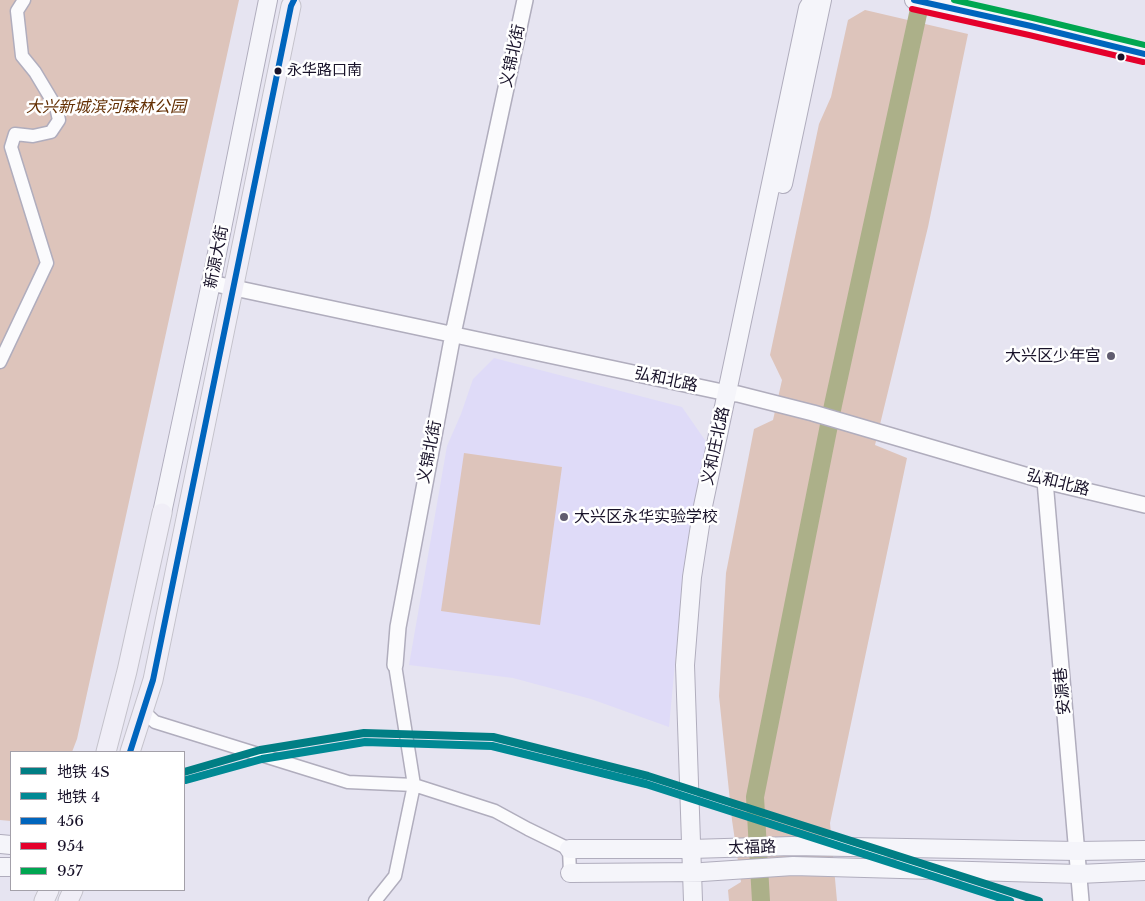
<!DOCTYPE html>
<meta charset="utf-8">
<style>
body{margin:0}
#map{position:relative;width:1145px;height:901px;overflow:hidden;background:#e6e4f1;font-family:"Libre Baskerville","Noto Sans SC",serif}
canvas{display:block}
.legend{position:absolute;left:10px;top:751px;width:175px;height:140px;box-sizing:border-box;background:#fff;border:1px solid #a3a0a9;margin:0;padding:6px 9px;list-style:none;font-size:15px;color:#181229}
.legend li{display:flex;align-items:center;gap:10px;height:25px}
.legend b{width:25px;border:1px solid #a3a0a9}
</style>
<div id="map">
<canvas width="1145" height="901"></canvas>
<ul class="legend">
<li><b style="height:6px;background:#007e84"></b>地铁 4S</li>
<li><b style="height:6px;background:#008994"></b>地铁 4</li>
<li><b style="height:6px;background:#0065bd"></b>456</li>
<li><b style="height:6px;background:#e4002b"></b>954</li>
<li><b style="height:6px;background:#00a651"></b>957</li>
</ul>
</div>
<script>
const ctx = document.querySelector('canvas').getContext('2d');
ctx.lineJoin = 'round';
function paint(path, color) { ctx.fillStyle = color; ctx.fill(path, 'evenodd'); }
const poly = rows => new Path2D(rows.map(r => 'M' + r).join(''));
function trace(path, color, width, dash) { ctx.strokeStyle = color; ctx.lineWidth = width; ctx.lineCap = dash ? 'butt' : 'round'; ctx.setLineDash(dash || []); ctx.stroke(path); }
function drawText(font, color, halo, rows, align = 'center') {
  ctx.font = font + ' "Libre Baskerville","Noto Sans SC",serif'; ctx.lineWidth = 5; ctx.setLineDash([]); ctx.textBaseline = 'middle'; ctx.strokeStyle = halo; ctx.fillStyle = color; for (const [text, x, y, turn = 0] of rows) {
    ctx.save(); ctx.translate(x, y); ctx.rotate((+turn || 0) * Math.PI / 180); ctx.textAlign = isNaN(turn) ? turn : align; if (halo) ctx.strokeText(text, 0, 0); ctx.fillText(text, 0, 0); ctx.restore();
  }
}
paint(poly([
 [494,358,682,407,707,443,682,588,669,727,591,699,513,678,409,665,447,446,461,414,473,379]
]), '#dfdbf8');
paint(poly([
 [0,0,239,0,77,739,72,752,11,752,11,821,0,820],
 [865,10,968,34,928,227,875,445,907,458,830,823,837,901,729,901,728,890,741,882,732,820,719,696,726,573,754,429,773,420,782,380,770,355,819,124,831,97,848,20],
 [464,453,562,467,540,625,441,611]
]), '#ddc4bb');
trace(poly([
 [761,901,755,797,833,405,921,0]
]), '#acb089', 18);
const minor = poly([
 [0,362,47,263,11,147,15,134,33,136,51,132,59,120,56,107,35,72,22,56,17,11,24,0],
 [143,711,155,722,348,782,414,785,495,811,528,829,569,849,570,873],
 [375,901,395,876,414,785,395,665]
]);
const tertiary = poly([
 [211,283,727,393,738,394,813,413,1045,481,1145,505],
 [1045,481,1081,901],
 [395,665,398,627,453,334,525,0]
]);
const secondary = poly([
 [914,0,1031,26,1145,54],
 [783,184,822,0],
 [162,513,211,283,268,0],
 [0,844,11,845],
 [569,849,691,849,792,846,1077,851,1145,850],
 [0,867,11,867],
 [570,873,702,872,793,866,1079,874,1145,871],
 [693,901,685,665,692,577,703,506,808,8,813,0]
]);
const primary = poly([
 [106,752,127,671,162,513],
 [130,752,153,680,291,6],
 [44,901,49,890],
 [68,901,73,890]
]);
trace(minor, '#b0adbd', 15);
trace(tertiary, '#b0adbd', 18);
trace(secondary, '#b0adbd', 20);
trace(primary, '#c4c2cb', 21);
trace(minor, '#fbfbfd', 12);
trace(tertiary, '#fbfbfd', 15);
trace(secondary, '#f5f5fa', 18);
trace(primary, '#f0eef7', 19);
trace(poly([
 [914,0,1031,26,1145,54],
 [130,752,153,680,291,6,294,0]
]), '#0065bd', 6);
trace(poly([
 [912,9,1029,35,1143,62]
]), '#e4002b', 6);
trace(poly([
 [954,0,1033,18,1145,45]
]), '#00a651', 6);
trace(poly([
 [184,772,260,750,364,733,493,737,648,776,1039,901]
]), '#007e84', 8);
trace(poly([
 [186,780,262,759,365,742,492,746,646,784,1010,901]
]), '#008994', 8);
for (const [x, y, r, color] of [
 [1121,57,4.5,"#181229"],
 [278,71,4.5,"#181229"],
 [1111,356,5,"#605c6f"],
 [564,517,5,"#605c6f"]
]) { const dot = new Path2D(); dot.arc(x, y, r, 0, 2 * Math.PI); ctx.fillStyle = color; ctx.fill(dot); trace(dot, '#fff', 2); }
drawText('15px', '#181229', '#fff', [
 ["永华路口南",287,71]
], 'left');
drawText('16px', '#181229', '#fff', [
 ["义锦北街",513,56,-78],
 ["新源大街",217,257,-79],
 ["弘和北路",666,380,12],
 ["义和庄北路",716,446,-78],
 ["义锦北街",430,452,-79],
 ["弘和北路",1058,483,14],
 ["安源巷",1063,691,-95],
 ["太福路",752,848,-2]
]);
drawText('italic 16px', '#632f03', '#fff', [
 ["大兴新城滨河森林公园",106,107]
]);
drawText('16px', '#181229', '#fff', [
 ["大兴区少年宫",1101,356],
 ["大兴区永华实验学校",574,517,"left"]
], 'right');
</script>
